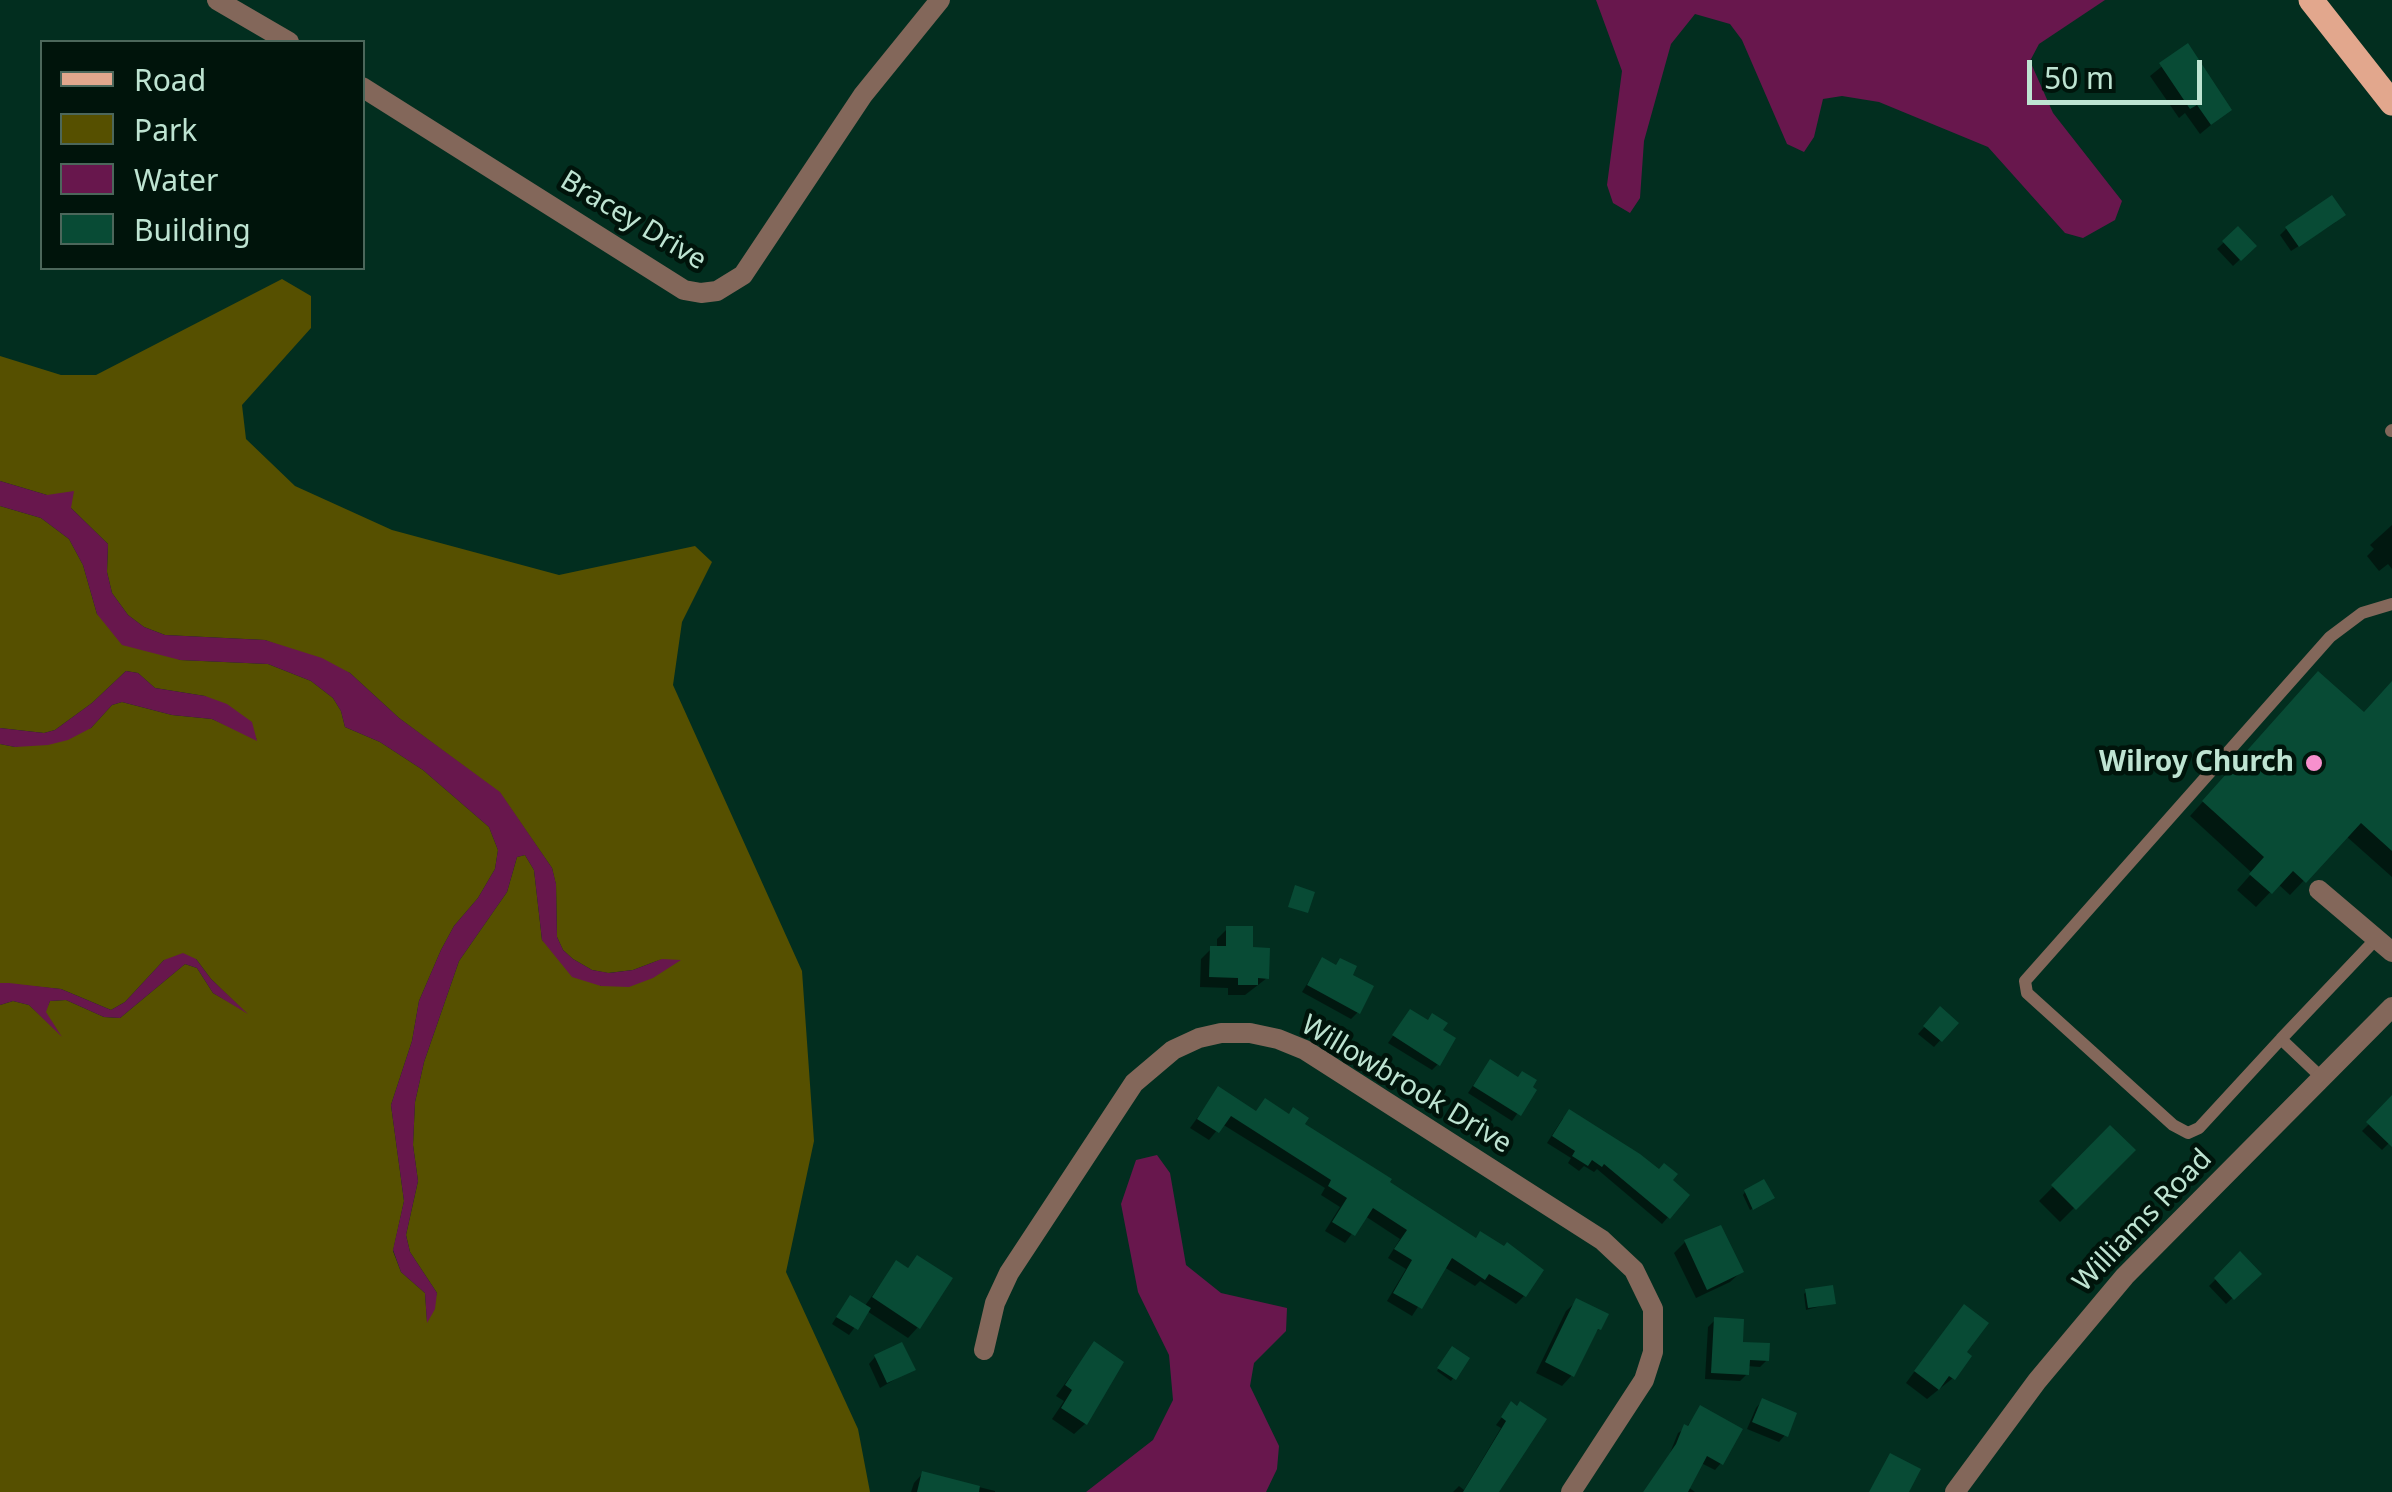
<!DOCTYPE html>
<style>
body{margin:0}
#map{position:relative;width:2392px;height:1492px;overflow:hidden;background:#022e1f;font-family:"Noto Sans",sans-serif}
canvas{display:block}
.legend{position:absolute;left:40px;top:40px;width:325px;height:230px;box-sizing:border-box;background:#00140b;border:2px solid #4c675b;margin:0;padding:12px 18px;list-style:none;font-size:30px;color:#bee4d2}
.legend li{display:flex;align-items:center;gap:20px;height:50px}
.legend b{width:50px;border:2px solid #4c675b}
.scale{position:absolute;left:2027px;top:60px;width:175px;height:45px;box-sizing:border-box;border:5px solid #bee4d2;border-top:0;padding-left:12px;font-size:30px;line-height:35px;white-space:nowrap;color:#bee4d2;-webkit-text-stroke:8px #00140b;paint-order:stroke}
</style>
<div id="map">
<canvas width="2392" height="1492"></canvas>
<ul class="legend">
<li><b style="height:12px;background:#e2a78d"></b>Road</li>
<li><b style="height:28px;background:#565000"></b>Park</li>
<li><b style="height:28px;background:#68174d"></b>Water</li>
<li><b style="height:28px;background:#084b35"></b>Building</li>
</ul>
<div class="scale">50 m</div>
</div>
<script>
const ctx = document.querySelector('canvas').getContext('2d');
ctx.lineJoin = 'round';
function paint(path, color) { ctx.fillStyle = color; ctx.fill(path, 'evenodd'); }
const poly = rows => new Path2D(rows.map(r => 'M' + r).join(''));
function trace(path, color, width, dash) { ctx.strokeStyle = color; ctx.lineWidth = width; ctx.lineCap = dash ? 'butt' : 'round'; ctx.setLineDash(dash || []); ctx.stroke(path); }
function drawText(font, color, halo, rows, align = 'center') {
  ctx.font = font + ' "Noto Sans",sans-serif'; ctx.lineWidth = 9; ctx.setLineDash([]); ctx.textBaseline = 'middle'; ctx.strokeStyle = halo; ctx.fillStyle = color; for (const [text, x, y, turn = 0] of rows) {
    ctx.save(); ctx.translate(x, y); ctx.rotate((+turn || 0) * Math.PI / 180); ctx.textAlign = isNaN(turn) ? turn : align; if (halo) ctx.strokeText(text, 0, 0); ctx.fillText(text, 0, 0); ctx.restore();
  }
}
paint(poly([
 [282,279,311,296,311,328,242,405,246,439,295,486,392,530,559,575,695,546,712,562,682,622,673,685,802,971,814,1141,786,1272,858,1429,870,1492,0,1492,0,1005,13,1001,29,1005,58,1032,45,1012,50,1001,66,1000,104,1017,120,1018,185,964,197,968,213,993,243,1010,211,979,196,959,164,960,125,1002,111,1010,61,989,0,983,0,744,15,747,91,728,112,705,122,702,172,715,212,719,257,739,205,696,155,688,138,673,126,671,92,703,55,730,44,733,0,728,0,506,41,518,69,539,83,565,97,614,180,660,268,664,311,681,333,698,341,711,345,727,380,742,423,770,489,827,498,850,495,869,478,898,454,926,441,950,419,1001,412,1041,391,1105,404,1201,393,1251,401,1272,425,1293,427,1321,437,1293,410,1252,406,1235,418,1181,413,1145,415,1102,424,1062,459,961,507,892,517,857,525,855,534,870,542,940,601,986,662,959,633,970,608,973,592,970,573,959,563,950,557,937,556,885,552,868,500,793,399,718,350,673,265,640,165,635,144,627,128,615,112,593,107,572,108,544,71,508,47,495,0,481,0,356,61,375,96,375]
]), '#565000');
paint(poly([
 [1596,0,2105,0,2039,44,2030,61,2053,113,2122,201,2115,220,2083,238,2065,233,1988,147,1879,102,1842,96,1823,99,1814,137,1804,152,1787,144,1742,40,1730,24,1695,14,1671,44,1644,141,1640,198,1630,213,1613,203,1607,185,1622,71],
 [0,481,47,495,74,491,71,508,108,544,107,572,112,593,128,615,144,627,165,635,265,640,322,658,350,673,399,718,500,792,552,868,556,884,557,937,563,950,573,959,592,970,609,973,633,970,662,959,681,960,653,978,629,987,601,986,572,977,542,940,534,870,525,855,517,857,507,892,459,961,424,1062,415,1102,413,1145,418,1181,406,1235,410,1252,437,1293,435,1309,427,1323,425,1293,401,1272,393,1250,404,1201,391,1105,412,1041,419,1001,441,950,454,926,478,898,495,869,498,850,489,827,423,770,380,742,345,727,341,711,333,698,311,681,268,664,180,660,122,645,97,614,83,565,69,539,41,518,0,506],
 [126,671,138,673,155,688,205,696,227,704,252,722,257,741,212,719,172,715,122,702,112,705,91,728,68,740,48,745,15,747,0,744,0,728,44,733,55,730,92,703],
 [183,953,196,959,211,979,248,1014,213,993,197,968,185,964,120,1018,104,1017,66,1000,50,1001,46,1012,62,1037,29,1005,13,1001,0,1005,0,983,9,983,61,989,111,1010,125,1002,164,960],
 [1157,1155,1170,1173,1186,1265,1221,1293,1287,1308,1286,1331,1254,1363,1250,1386,1279,1446,1277,1469,1266,1492,1086,1492,1153,1440,1173,1400,1169,1355,1138,1292,1121,1204,1136,1160]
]), '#68174d');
paint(poly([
 [2187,46,2229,110,2200,134,2185,113,2179,118,2150,76],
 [2336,222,2291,251,2280,235,2286,229],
 [2238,229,2254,246,2233,266,2217,249],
 [2392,525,2392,569,2388,564,2379,571,2367,556,2374,549,2370,545],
 [2392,684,2392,877,2346,836,2290,895,2278,884,2256,907,2237,890,2252,873,2190,816,2304,689,2363,715],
 [1227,929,1250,950,1267,978,1245,995,1228,995,1228,988,1200,987,1201,959,1211,949,1217,949,1217,939],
 [1322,960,1350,976,1358,1012,1351,1019,1302,992],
 [1940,1010,1956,1023,1934,1047,1918,1034],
 [1410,1012,1440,1031,1438,1064,1432,1070,1388,1043],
 [1484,1069,1534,1090,1512,1121,1468,1093],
 [1218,1089,1255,1113,1265,1101,1302,1125,1387,1183,1524,1296,1516,1304,1480,1281,1475,1286,1444,1267,1412,1316,1387,1301,1406,1269,1388,1258,1400,1239,1365,1216,1345,1243,1325,1231,1340,1207,1321,1195,1325,1188,1222,1124,1209,1140,1190,1128],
 [2392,1101,2392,1140,2382,1150,2362,1131],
 [1563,1118,1669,1180,1687,1195,1662,1224,1597,1169,1594,1172,1584,1166,1579,1171,1568,1163,1571,1158,1547,1143],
 [2110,1129,2132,1150,2060,1222,2039,1201],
 [1745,1192,1769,1200,1750,1210,1743,1195],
 [1720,1228,1741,1272,1730,1282,1696,1298,1674,1253,1685,1242],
 [2240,1255,2258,1274,2226,1304,2209,1286],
 [918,1258,918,1327,908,1338,867,1311,849,1335,832,1324,844,1305,864,1307,896,1263,906,1270],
 [1806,1292,1833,1303,1806,1310,1804,1294],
 [1577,1301,1599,1329,1591,1337,1572,1375,1562,1386,1536,1373,1566,1311],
 [1954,1318,1964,1353,1953,1378,1927,1399,1906,1383],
 [1715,1320,1740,1344,1767,1360,1760,1367,1747,1366,1747,1374,1740,1381,1705,1379,1708,1327],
 [1094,1344,1121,1362,1085,1424,1074,1434,1052,1419,1064,1401,1056,1396],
 [1449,1352,1467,1359,1451,1381,1437,1371],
 [875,1357,913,1369,880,1388,869,1364],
 [1762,1401,1785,1435,1779,1442,1747,1429,1756,1408],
 [1511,1405,1499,1492,1453,1492,1459,1486,1464,1490,1501,1428,1496,1425],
 [1700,1408,1721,1463,1715,1470,1701,1463,1688,1487,1695,1492,1643,1492,1670,1453,1678,1433,1686,1428],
 [923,1473,995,1491,995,1492,911,1492,914,1483]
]), '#0007');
paint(poly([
 [2188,43,2232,110,2211,125,2197,105,2190,109,2159,63],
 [2332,195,2346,215,2299,247,2285,227],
 [2238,226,2257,246,2241,261,2222,241],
 [2318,671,2364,712,2392,681,2392,851,2361,823,2306,883,2293,871,2272,894,2249,874,2264,857,2202,801],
 [1295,885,1315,892,1308,913,1288,907],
 [1226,926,1253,926,1253,947,1270,948,1269,979,1258,978,1258,985,1238,985,1238,978,1209,977,1210,946,1226,946],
 [1322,957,1336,965,1340,958,1357,966,1353,975,1374,986,1360,1014,1307,985],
 [1940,1006,1959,1023,1942,1042,1923,1026],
 [1410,1009,1428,1020,1432,1013,1448,1023,1443,1030,1456,1038,1440,1066,1392,1035],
 [1490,1059,1518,1077,1522,1071,1537,1080,1533,1087,1537,1090,1521,1116,1473,1086],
 [1218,1086,1256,1111,1265,1098,1289,1114,1293,1107,1309,1118,1305,1124,1392,1179,1390,1182,1476,1238,1480,1231,1504,1246,1507,1242,1544,1270,1526,1297,1489,1274,1485,1280,1452,1258,1422,1309,1393,1293,1412,1260,1394,1249,1407,1230,1373,1208,1355,1236,1332,1222,1347,1198,1328,1186,1331,1180,1231,1116,1219,1133,1197,1119],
 [2392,1095,2392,1147,2366,1122],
 [1569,1109,1640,1154,1659,1169,1664,1163,1678,1174,1673,1180,1690,1195,1670,1219,1604,1164,1602,1167,1592,1160,1588,1166,1572,1156,1575,1151,1552,1136],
 [2110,1125,2136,1150,2076,1210,2051,1185],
 [1764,1179,1775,1198,1753,1210,1744,1190],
 [1721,1225,1744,1272,1707,1290,1684,1240],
 [2240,1251,2262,1274,2234,1300,2214,1278],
 [917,1255,953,1278,920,1329,872,1297,896,1260,908,1268],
 [1833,1285,1836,1304,1808,1308,1805,1289],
 [850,1295,871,1308,858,1330,836,1317],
 [1576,1298,1609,1314,1601,1330,1598,1329,1574,1377,1545,1362],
 [1964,1304,1989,1323,1967,1352,1972,1356,1955,1380,1949,1376,1939,1390,1914,1371],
 [1714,1317,1744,1319,1743,1342,1770,1343,1769,1361,1750,1360,1749,1375,1711,1373],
 [1094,1341,1124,1362,1087,1425,1061,1408,1072,1390,1065,1385],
 [902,1342,916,1370,887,1383,874,1355],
 [1452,1346,1470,1358,1456,1380,1437,1368],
 [1762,1398,1797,1413,1788,1437,1752,1422],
 [1511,1401,1517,1406,1520,1401,1547,1419,1499,1492,1463,1492,1506,1421,1501,1417],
 [1700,1405,1743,1429,1723,1465,1707,1456,1688,1492,1643,1492,1676,1444,1684,1424,1688,1426],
 [1890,1453,1921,1469,1909,1492,1869,1492],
 [922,1471,980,1486,979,1492,917,1492]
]), '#084b35');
trace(poly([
 [2391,431,2392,430],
 [2281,1039,2376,939],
 [2321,1077,2281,1039,2199,1128,2188,1133,2173,1125,2027,993,2025,981,2330,637,2362,613,2392,604]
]), '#83675a', 12);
trace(poly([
 [217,0,289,42],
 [362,87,684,290,701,293,717,291,743,275,863,95,940,0],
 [2319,890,2392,952],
 [984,1350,995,1303,1009,1273,1134,1083,1173,1050,1199,1038,1221,1033,1250,1033,1278,1039,1305,1050,1602,1240,1634,1270,1653,1309,1653,1352,1644,1380,1571,1492],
 [1955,1492,2037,1381,2125,1276,2392,1007]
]), '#83675a', 20);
trace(poly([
 [2311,0,2392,103]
]), '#e2a78d', 25);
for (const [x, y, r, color] of [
 [2314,763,10,"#f790cd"]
]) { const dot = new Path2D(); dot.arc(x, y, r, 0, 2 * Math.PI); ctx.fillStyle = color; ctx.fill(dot); trace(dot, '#00140b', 4); }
drawText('28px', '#bee4d2', '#00140b', [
 ["Bracey Drive",633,221,31],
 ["Willowbrook Drive",1406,1085,31],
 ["Williams Road",2143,1221,-46]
]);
drawText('bold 28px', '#bee4d2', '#00140b', [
 ["Wilroy Church",2294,763]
], 'right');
</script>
